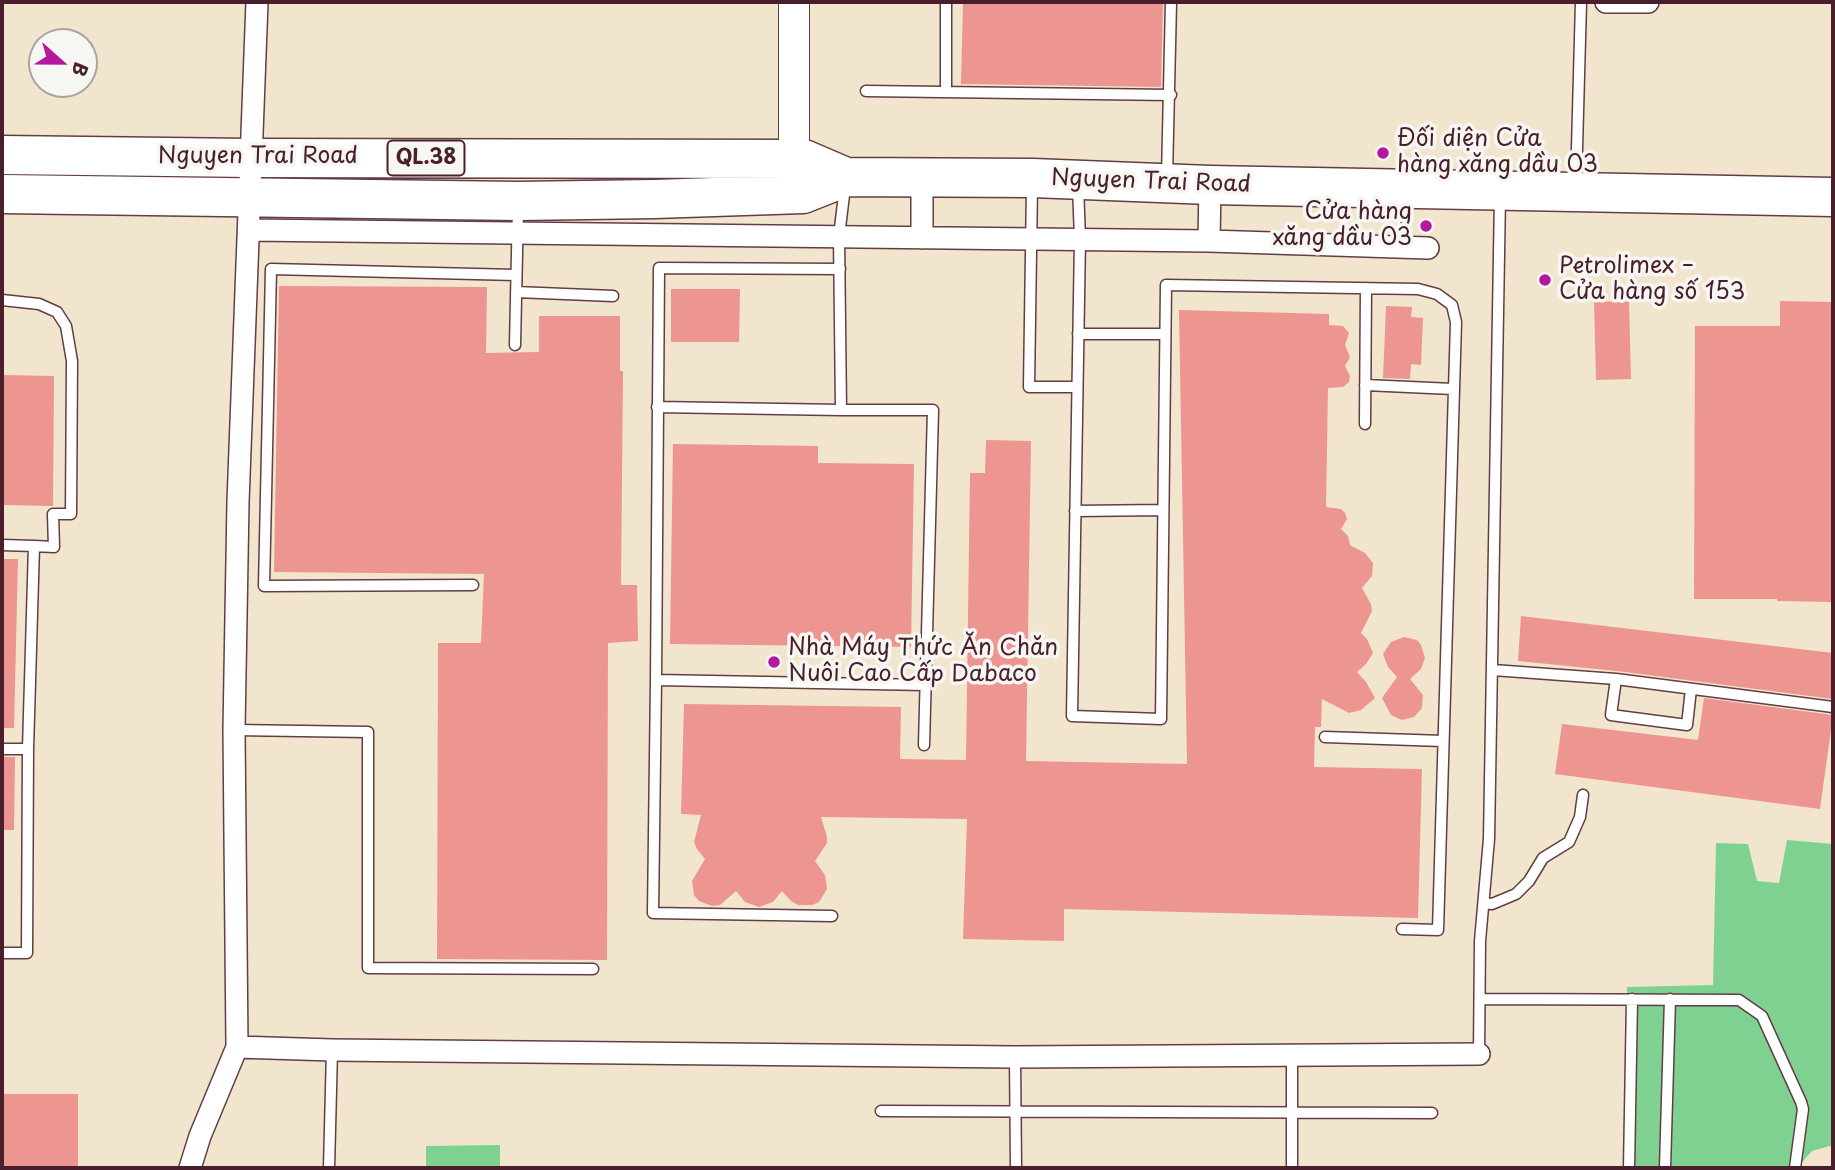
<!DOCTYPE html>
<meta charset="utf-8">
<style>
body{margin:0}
#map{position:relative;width:1835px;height:1170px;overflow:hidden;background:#f2e5cd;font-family:"Playpen Sans",sans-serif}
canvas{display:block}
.frame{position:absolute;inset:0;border:4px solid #4a1f2b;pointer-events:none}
.north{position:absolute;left:28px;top:28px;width:70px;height:70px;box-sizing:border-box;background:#f6f6f2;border:2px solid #b1a0a2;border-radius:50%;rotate:111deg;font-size:19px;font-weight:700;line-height:28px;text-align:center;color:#4a1f2b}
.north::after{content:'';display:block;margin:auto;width:24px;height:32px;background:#b5179e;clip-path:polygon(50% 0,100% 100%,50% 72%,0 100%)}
</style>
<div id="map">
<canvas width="1835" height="1170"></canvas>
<div class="frame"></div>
<div class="north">B</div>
</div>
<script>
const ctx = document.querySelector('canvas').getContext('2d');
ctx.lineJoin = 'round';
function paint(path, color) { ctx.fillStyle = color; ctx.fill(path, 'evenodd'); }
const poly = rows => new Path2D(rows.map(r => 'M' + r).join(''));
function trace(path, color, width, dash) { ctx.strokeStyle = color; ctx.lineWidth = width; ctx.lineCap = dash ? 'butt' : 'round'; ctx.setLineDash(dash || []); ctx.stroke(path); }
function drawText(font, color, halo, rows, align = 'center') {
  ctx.font = font + ' "Playpen Sans",sans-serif'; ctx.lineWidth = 7; ctx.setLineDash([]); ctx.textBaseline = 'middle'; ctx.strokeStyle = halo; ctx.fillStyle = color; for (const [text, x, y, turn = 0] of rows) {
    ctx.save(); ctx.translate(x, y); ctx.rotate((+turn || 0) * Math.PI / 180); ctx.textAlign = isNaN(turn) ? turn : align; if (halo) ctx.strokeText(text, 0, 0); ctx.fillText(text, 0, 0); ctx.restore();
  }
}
paint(poly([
 [1787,840,1833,844,1833,1145,1812,1151,1797,1168,1623,1168,1627,987,1713,985,1716,843,1748,844,1757,881,1779,883],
 [500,1145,500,1168,426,1168,426,1146]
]), '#7fd192');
paint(poly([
 [963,2,1163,2,1161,87,961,84],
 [279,286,487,287,486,353,539,352,539,316,620,316,620,371,623,371,621,585,637,585,638,641,608,643,607,960,437,959,438,643,481,643,484,574,274,572],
 [671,289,740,289,739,342,671,342],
 [1629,301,1631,379,1596,380,1594,302],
 [1780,301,1833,302,1833,602,1777,601,1777,599,1694,599,1695,326,1780,326],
 [1386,306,1412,307,1411,317,1423,318,1421,365,1411,364,1410,379,1383,378],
 [1179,310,1329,314,1329,325,1343,326,1349,333,1345,345,1350,357,1345,366,1350,376,1349,382,1343,387,1328,388,1326,507,1341,509,1345,513,1347,519,1341,529,1348,536,1350,545,1365,553,1373,563,1372,576,1362,588,1371,604,1372,611,1361,633,1367,639,1373,653,1366,664,1357,672,1366,682,1375,698,1361,710,1349,713,1322,699,1321,727,1315,727,1314,767,1422,769,1418,918,1064,909,1064,941,963,939,967,819,821,817,827,837,827,843,815,861,825,875,827,889,819,902,812,905,798,905,791,901,782,891,773,902,759,907,745,902,736,891,720,905,712,906,699,901,694,895,692,881,705,859,697,849,694,842,701,815,681,814,684,704,901,707,900,759,966,760,970,473,985,473,986,440,1031,441,1026,761,1187,764],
 [2,375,54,376,53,506,2,505],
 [673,444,818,446,818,463,914,464,911,647,670,644],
 [2,559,18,559,14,728,2,728],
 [1521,616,1833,653,1833,699,1617,671,1518,661],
 [1404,637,1417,640,1421,645,1425,658,1421,669,1410,679,1423,695,1422,708,1414,717,1402,720,1391,715,1382,698,1397,677,1388,667,1383,654,1391,642],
 [1704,698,1833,715,1820,809,1555,774,1562,724,1698,740],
 [2,757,15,757,14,830,2,830],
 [2,1094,78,1094,78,1168,2,1168]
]), '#ed9590');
const lane = poly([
 [866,91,1171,95],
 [946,92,946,2],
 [1167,177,1171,2],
 [1032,185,1029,387,1077,387],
 [1576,185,1581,2],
 [1078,186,1080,239,1072,716,1161,719,1166,285,1418,289,1437,294,1452,305,1456,322,1438,930,1402,929],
 [840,269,659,268,656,680,926,685],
 [516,292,613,296],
 [2,300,39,304,57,312,66,326,72,361,71,514,53,514,54,547,34,546,28,749,27,953,2,953],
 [1078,334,1165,334],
 [515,345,518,207],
 [1365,385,1453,389],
 [657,407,841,410,839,236,845,187],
 [841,410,933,410,924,745],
 [1365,424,1366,288],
 [1075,511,1163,510],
 [2,545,34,546],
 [473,585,264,586,271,269,516,275],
 [1493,670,1616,679,1833,707],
 [1616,679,1611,715,1687,725,1691,689],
 [656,680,653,913,832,916],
 [234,730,368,732,368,968,593,969],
 [1325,737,1443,741],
 [2,749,28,749],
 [1484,903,1492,904,1516,894,1529,881,1543,858,1569,842,1580,817,1583,795],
 [1480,999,1739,1000,1762,1016,1801,1102,1803,1109,1795,1168],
 [1479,1054,1480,941,1489,839,1500,196],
 [1015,1057,1016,1168],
 [881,1111,1432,1113],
 [329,1168,332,1050],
 [1292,1168,1292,1055],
 [1629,1168,1632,999],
 [1665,1168,1670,999]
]);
const street = poly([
 [1606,2,1648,2],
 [922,178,922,238],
 [250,230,1209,241,1210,185],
 [1209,241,1428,248],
 [237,1047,332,1050,1015,1057,1479,1054],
 [190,1168,200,1136,237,1047,234,730,238,502,257,2]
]);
const secondary = poly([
 [794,158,794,2]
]);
const highway = poly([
 [2,155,251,158,804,159,846,177,1033,178,1210,185,1833,197],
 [2,194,518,201,655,199,803,194,846,177]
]);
trace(lane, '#633d43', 13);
trace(street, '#633d43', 24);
trace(secondary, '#633d43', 32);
trace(highway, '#633d43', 41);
trace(lane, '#fff', 10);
trace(street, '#fff', 21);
trace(secondary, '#fff', 30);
trace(highway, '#fff', 38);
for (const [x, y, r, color] of [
 [1383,153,7,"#b5179e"],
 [1426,226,7,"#b5179e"],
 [1545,280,7,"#b5179e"],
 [774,662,7,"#b5179e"]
]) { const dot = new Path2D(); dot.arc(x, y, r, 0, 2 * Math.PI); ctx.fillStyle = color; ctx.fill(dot); trace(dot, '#f6f6f2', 2.5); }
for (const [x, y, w] of [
 [426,158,77]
]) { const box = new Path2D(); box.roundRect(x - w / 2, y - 17.5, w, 35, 5); ctx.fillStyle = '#f6f6f2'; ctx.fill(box); trace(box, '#4a1f2b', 2); }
drawText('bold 21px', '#4a1f2b', null, [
 ["QL.38",426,158]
]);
drawText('23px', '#4a1f2b', '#f6f6f2', [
 ["Đối diện Cửa",1397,140],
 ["hàng xăng dầu 03",1397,166],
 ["Cửa hàng",1412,213,"right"],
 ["xăng dầu 03",1412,239,"right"],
 ["Petrolimex –",1559,267],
 ["Cửa hàng số 153",1559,293],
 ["Nhà Máy Thức Ăn Chăn",788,649],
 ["Nuôi Cao Cấp Dabaco",788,675]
], 'left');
drawText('23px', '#4a1f2b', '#f6f6f2', [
 ["Nguyen Trai Road",258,157],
 ["Nguyen Trai Road",1151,182,2]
]);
</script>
